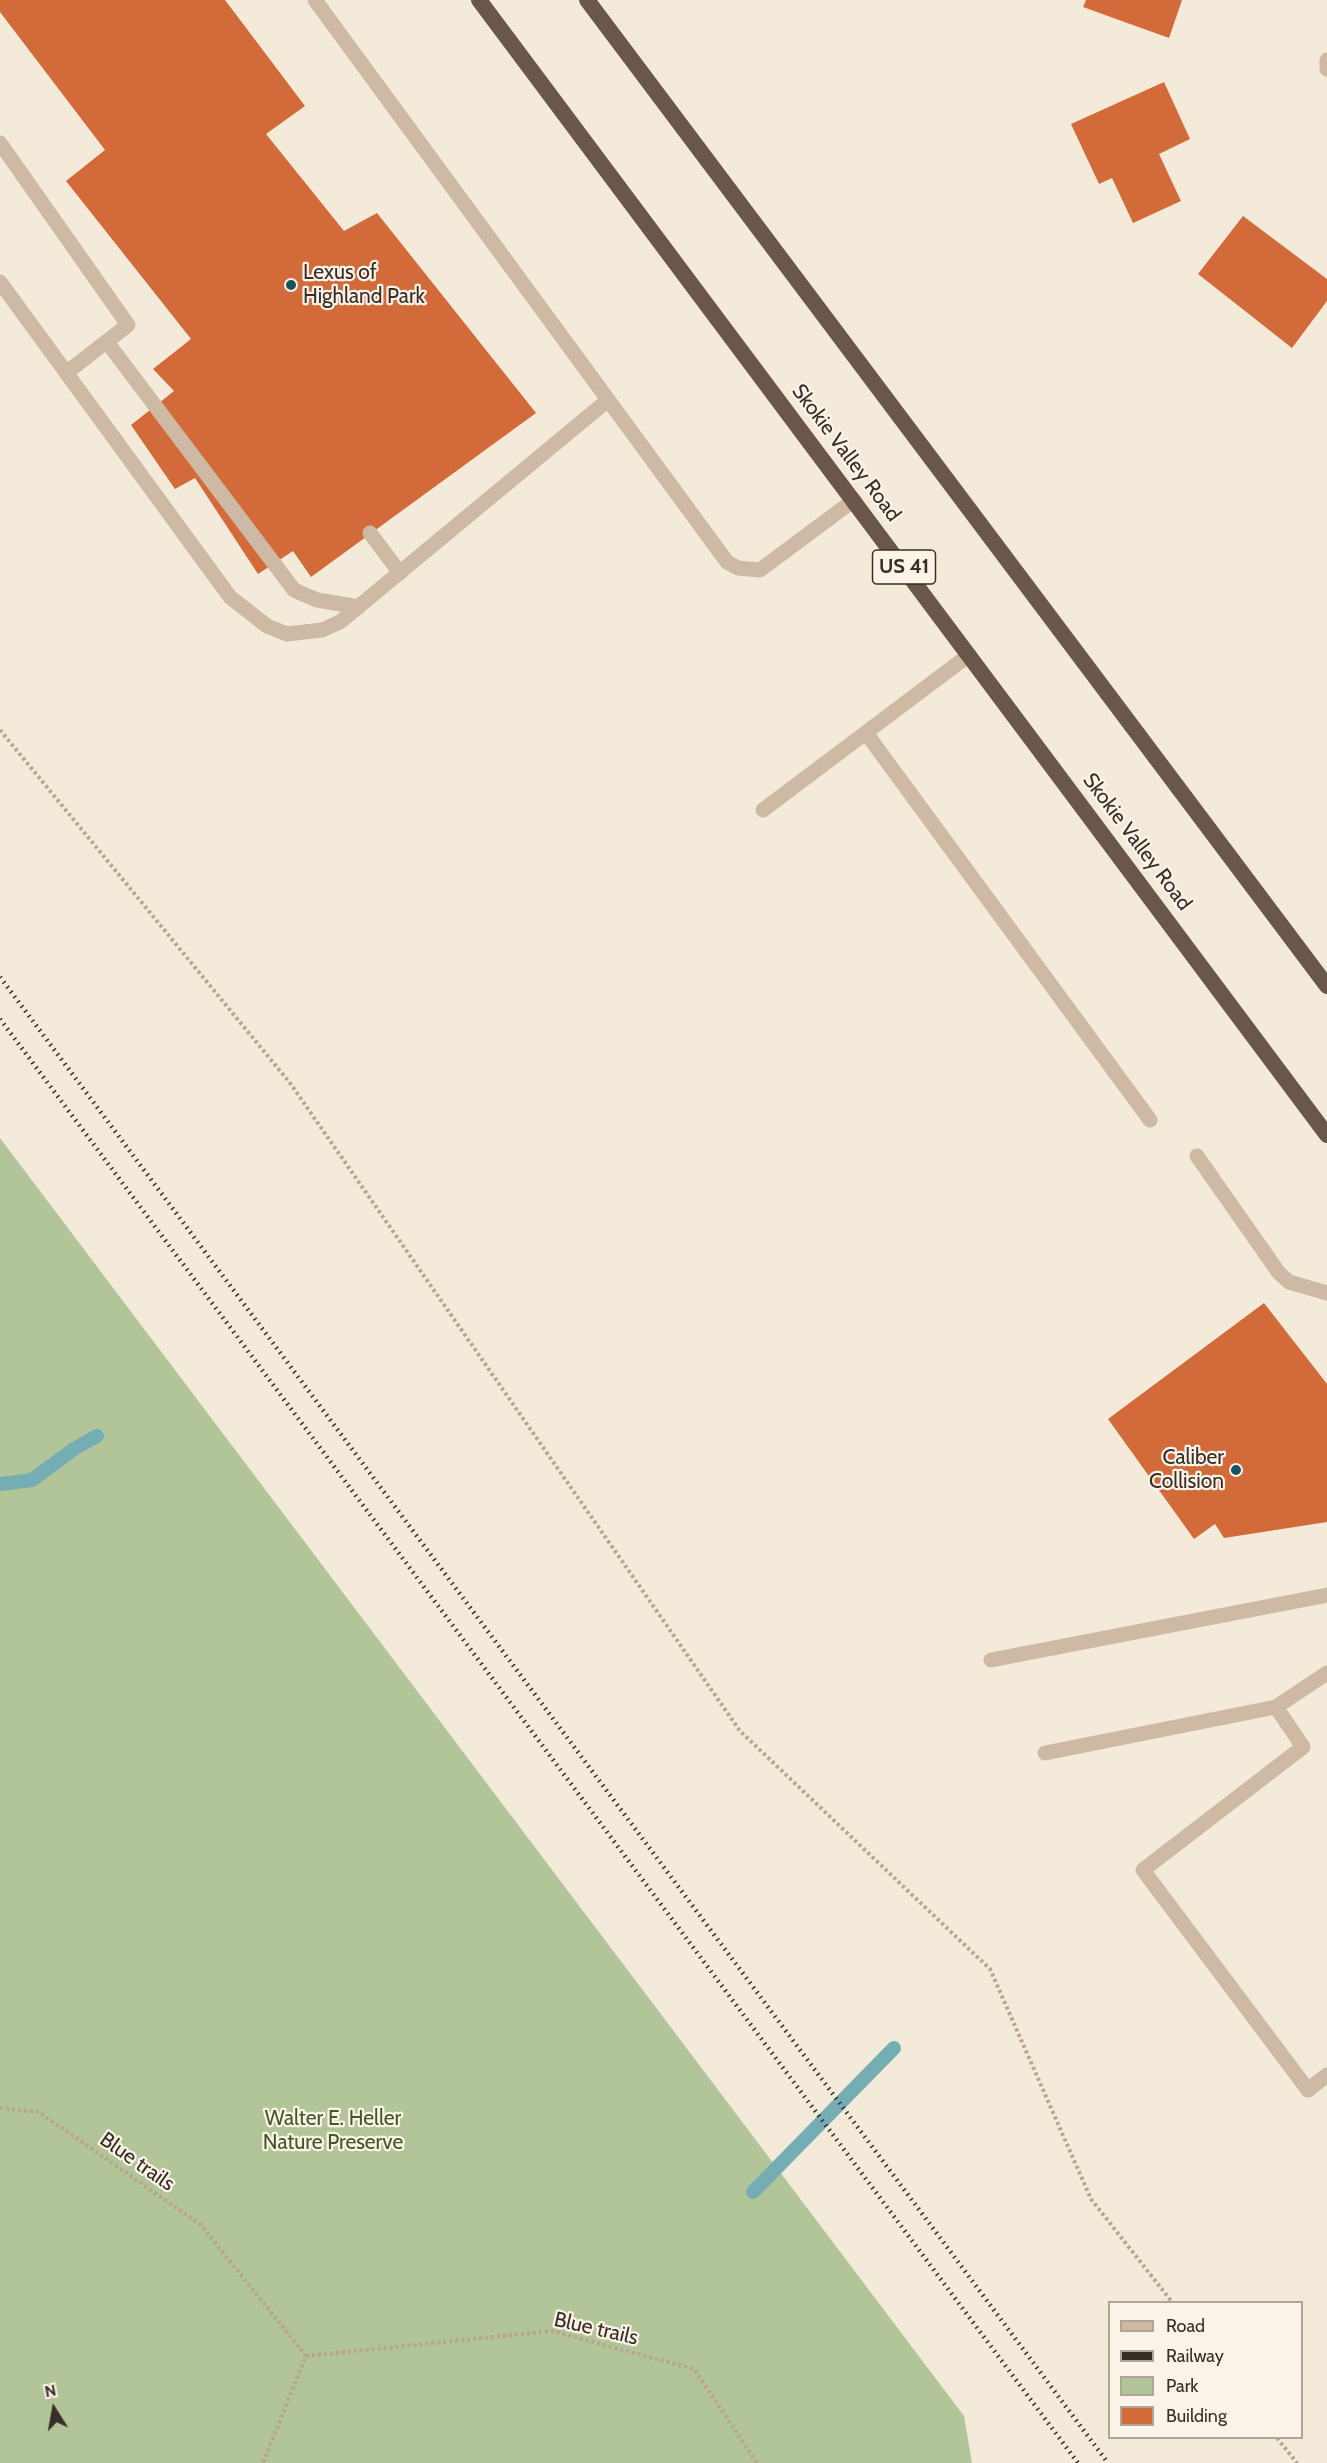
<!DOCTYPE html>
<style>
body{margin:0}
#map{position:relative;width:1327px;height:2463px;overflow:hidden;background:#f4eada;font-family:Cabin,sans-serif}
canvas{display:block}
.legend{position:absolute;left:1108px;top:2301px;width:195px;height:138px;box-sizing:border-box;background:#fbf3e7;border:2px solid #ada49a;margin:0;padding:8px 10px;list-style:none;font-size:18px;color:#382e27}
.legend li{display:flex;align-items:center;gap:12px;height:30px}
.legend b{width:30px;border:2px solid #ada49a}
.north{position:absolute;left:24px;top:2379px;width:60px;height:60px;-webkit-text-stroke:4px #fbf3e7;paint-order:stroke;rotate:349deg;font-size:16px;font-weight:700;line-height:24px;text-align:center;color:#382e27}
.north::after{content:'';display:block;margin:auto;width:21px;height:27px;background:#382e27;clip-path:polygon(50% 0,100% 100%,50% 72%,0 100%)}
</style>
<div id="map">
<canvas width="1327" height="2463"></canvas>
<ul class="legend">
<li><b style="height:8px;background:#cebaa4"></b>Road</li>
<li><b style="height:8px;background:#382e27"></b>Railway</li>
<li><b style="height:16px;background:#b2c598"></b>Park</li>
<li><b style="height:16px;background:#d36a39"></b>Building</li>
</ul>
<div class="north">N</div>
</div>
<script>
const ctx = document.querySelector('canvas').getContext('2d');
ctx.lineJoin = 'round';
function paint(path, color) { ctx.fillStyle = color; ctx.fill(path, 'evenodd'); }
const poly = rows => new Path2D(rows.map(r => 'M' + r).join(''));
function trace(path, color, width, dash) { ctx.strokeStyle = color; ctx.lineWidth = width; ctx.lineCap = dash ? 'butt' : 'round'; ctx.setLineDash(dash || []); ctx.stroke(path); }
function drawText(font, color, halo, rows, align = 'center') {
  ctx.font = font + ' Cabin,sans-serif'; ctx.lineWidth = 4.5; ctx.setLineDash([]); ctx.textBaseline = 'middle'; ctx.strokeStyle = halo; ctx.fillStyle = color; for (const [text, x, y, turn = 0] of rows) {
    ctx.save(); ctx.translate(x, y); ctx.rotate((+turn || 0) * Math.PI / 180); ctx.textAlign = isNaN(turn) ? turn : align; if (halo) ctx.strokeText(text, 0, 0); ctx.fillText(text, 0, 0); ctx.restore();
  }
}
paint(poly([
 [0,1138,964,2416,972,2463,0,2463]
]), '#b2c598');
trace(poly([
 [0,1484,32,1480,74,1449,97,1436],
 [753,2192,894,2048]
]), '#75adb5', 14);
paint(poly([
 [0,0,225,0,305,106,266,134,344,231,377,213,536,413,311,577,293,551,258,574,195,478,175,489,131,425,174,391,153,369,191,339,66,181,105,150,0,12],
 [1086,0,1182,0,1169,38,1083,7],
 [1164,82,1190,139,1159,154,1181,201,1133,223,1112,178,1099,184,1071,124],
 [1243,216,1327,279,1327,301,1292,348,1198,274],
 [1264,1303,1327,1384,1327,1522,1224,1538,1215,1524,1194,1539,1108,1419]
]), '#d36a39');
trace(poly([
 [0,730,290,1083,740,1731,990,1969,1091,2199,1172,2302],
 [0,2108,39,2112,201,2225,306,2356,263,2463],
 [306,2356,552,2331,694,2369,757,2463],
 [1277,2438,1297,2463]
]), '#baa48e', 4, [3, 3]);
trace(poly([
 [315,0,727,562,738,568,760,570,854,500],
 [0,143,128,325,66,373],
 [0,282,230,597,267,626,287,634,322,630,340,622,608,400],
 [107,342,294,590,317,600,359,607],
 [370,533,400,573],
 [866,733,1150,1120],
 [763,810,969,655],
 [1197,1156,1279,1273,1289,1282,1327,1293],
 [991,1660,1327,1595],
 [1045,1753,1276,1707],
 [1308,2090,1143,1870,1303,1747,1276,1707,1327,1673],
 [1308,2090,1327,2075]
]), '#cebaa4', 15);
trace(poly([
 [1327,60,1327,69]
]), '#cebaa4', 15);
trace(poly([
 [479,0,1327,1135],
 [587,0,1327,986]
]), '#6b574a', 16);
trace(poly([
 [0,977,1108,2463],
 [0,1019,1078,2463]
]), '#382e27', 4.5, [1.5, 4.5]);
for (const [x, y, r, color] of [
 [291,285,6,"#17545f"],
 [1236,1470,6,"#17545f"]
]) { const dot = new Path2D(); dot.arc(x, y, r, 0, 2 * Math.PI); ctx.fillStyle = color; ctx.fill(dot); trace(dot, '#fbf3e7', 2); }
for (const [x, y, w] of [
 [904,567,63]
]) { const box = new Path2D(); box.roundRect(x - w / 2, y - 17, w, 34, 4.5); ctx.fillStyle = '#fbf3e7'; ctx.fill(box); trace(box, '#382e27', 1.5); }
drawText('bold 20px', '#382e27', null, [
 ["US 41",904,567]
]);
drawText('21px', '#382e27', '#fbf3e7', [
 ["Lexus of",303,273],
 ["Highland Park",303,297],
 ["Caliber",1224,1458,"right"],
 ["Collision",1224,1482,"right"]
], 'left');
drawText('21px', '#382e27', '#fbf3e7', [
 ["Skokie Valley Road",846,453,53],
 ["Skokie Valley Road",1137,842,53],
 ["Blue trails",137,2162,35],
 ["Blue trails",596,2329,13]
]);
drawText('21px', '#435927', '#fbf3e7', [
 ["Walter E. Heller",333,2119],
 ["Nature Preserve",333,2143]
]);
</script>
